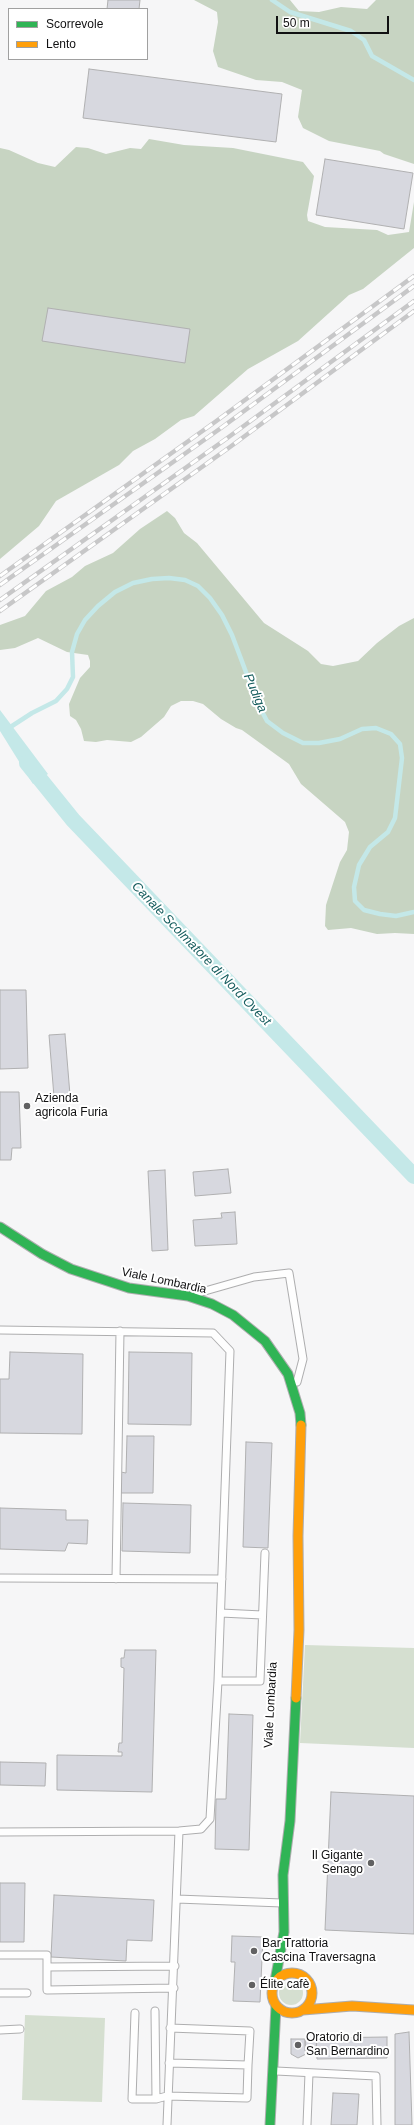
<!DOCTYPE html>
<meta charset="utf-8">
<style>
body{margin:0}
#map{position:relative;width:414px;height:2125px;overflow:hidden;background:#f6f6f7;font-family:Helvetica,sans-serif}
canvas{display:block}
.legend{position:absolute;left:8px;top:8px;width:140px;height:52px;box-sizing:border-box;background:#fff;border:1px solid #a0a0a0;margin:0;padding:5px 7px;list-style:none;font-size:12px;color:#111112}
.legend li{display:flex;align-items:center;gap:8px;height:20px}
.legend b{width:20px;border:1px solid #a0a0a0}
.scale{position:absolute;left:276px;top:16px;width:113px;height:18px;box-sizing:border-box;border:2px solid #111112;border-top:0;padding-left:5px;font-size:12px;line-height:14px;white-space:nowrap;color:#111112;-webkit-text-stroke:3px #fff;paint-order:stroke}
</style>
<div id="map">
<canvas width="414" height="2125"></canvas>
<ul class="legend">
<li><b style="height:5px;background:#30b455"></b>Scorrevole</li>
<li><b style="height:5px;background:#ff9f0a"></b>Lento</li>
</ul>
<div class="scale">50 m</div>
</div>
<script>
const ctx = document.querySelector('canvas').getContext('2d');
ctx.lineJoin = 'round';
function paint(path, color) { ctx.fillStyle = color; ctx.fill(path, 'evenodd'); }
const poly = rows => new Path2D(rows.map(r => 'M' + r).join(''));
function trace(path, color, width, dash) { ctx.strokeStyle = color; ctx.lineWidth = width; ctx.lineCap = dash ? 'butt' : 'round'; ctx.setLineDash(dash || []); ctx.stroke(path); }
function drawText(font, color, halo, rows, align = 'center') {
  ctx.font = font + ' Helvetica,sans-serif'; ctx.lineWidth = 4; ctx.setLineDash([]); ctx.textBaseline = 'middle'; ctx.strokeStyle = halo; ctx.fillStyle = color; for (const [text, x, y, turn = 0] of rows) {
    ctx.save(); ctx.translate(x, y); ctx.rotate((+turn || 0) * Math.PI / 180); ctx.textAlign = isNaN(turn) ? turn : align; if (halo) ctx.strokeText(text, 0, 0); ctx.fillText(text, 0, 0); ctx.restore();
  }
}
paint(poly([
 [305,1645,414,1648,414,1748,300,1743],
 '279 1993a12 12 0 1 1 24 0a12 12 0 1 1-24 0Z',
 [25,2015,105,2018,102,2102,22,2100]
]), '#d5dfd0');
paint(poly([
 [194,0,290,0,299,11,319,12,341,7,367,9,376,0,414,0,414,164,384,154,380,151,329,141,303,128,298,117,302,90,282,82,256,80,218,67,213,51,218,22,217,12],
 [149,139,184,145,233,148,303,162,314,176,307,215,308,221,325,227,377,230,388,235,409,232,414,202,414,248,363,289,349,295,298,341,248,369,194,416,181,420,155,439,133,451,119,465,56,501,39,526,0,559,0,148,9,150,38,163,55,167,76,147,88,148,106,154,130,148,141,149],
 [167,511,175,518,184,533,197,543,264,623,308,651,321,664,333,666,358,661,377,643,399,626,414,618,414,934,395,933,377,934,351,928,328,930,325,926,326,905,340,862,347,850,349,832,345,822,301,784,289,764,242,730,236,728,221,719,203,704,193,701,181,701,171,706,164,717,141,737,131,742,107,740,96,742,84,741,81,729,76,720,70,716,69,704,80,678,90,667,90,661,88,655,67,652,38,638,15,648,0,650,0,625,25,616,46,591,72,577,85,566,113,553,140,529]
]), '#c7d4c2');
paint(poly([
 [0,710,48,774,33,784,0,731]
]), '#c4e8e8');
trace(poly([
 [272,0,290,12,351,31,364,40,372,56,414,80],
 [12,726,32,713,56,701,67,689,73,677,72,652,77,634,85,620,98,606,115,592,133,583,152,579,169,578,185,580,198,586,210,598,222,615,232,635,258,704,267,721,283,733,303,743,319,743,340,739,362,729,376,728,391,734,400,744,402,758,395,818,388,832,370,847,359,865,354,887,355,901,364,910,380,914,396,916,414,912]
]), '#c4e8e8', 4.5);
trace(poly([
 [27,763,73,820,414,1176]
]), '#c4e8e8', 16);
const building = poly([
 [108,0,140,0,139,9,107,9,108,0],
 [89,69,282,94,276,142,83,118,89,69],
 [325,159,413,173,404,229,316,215,325,159],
 [48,308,190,329,185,363,42,341,48,308],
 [0,990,26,990,28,1068,0,1069,0,990],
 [65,1034,70,1095,54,1097,49,1035,65,1034],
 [0,1092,19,1092,21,1148,12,1148,11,1160,0,1160,0,1092],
 [228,1169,231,1193,195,1196,193,1172,228,1169],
 [165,1170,168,1250,152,1251,148,1171,165,1170],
 [235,1212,237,1244,195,1246,193,1220,222,1218,221,1213,235,1212],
 [10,1352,83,1354,82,1434,0,1433,0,1379,9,1379,10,1352],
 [129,1352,192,1353,191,1425,128,1424,129,1352],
 [127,1436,154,1436,153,1493,121,1493,121,1472,126,1473,127,1436],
 [246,1442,272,1443,268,1548,243,1547,246,1442],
 [123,1503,191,1505,190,1553,122,1551,123,1503],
 [0,1508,66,1510,66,1520,88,1520,87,1544,68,1543,65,1551,0,1549,0,1508],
 [125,1650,156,1650,152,1792,57,1790,57,1755,122,1756,122,1752,118,1752,119,1743,122,1743,124,1668,121,1667,121,1658,124,1658,125,1650],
 [229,1714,253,1715,249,1850,215,1849,216,1799,226,1799,229,1714],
 [0,1762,46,1763,45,1786,0,1785,0,1762],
 [331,1792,414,1796,414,1934,325,1930,331,1792],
 [0,1883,25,1883,24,1942,0,1942,0,1883],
 [54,1895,154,1900,152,1941,127,1940,126,1961,51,1957,54,1895],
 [232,1936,263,1937,260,2002,233,2001,235,1962,231,1962,232,1936],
 [409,2032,412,2125,395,2125,395,2034,409,2032],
 [387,2037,387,2058,317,2059,316,2038,387,2037],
 [291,2039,305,2039,306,2054,298,2058,291,2054,291,2039],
 [317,2039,316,2052,305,2051,305,2040,317,2039],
 [333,2093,359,2094,357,2125,331,2125,333,2093]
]);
paint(building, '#d7d8df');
trace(building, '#b0b0b1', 1);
const lane = poly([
 [198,1293,254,1277,289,1273,303,1359,297,1382],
 [0,1330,213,1333,230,1351,218,1681,210,1819,201,1829,179,1831,0,1832],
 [0,1578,222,1579],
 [116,1579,120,1331],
 [221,1613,262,1615],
 [218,1681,260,1681,265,1553],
 [177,1899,282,1903],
 [0,1955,47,1955,47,1967,175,1966],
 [47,1967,47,1990,174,1988],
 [0,1993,27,1993],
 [155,2011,156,2099],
 [135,2013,132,2099,156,2099,167,2096,247,2098,248,2065,169,2063],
 [170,2028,250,2031,248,2065],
 [0,2030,20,2029],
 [276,2071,376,2076,377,2125],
 [167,2125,179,1831],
 [307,2125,309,2073]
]);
const fast = poly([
 [0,1227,42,1254,71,1269,129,1288,188,1296,212,1304,233,1315,265,1341,288,1374,300,1413,301,1425],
 [275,1981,284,1932,283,1875,290,1821,296,1698],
 [270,2125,276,2006]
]);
const slow = poly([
 [296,1698,299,1630,298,1536,301,1425],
 '272 1993a20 20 0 1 1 40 0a20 20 0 1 1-40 0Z',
 [303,2010,352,2006,414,2010]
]);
trace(lane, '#aeaeaf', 9);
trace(fast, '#aeaeaf', 11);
trace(slow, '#aeaeaf', 11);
trace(lane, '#fefefe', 7);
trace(fast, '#30b455', 9);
trace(slow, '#ff9f0a', 9);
const rail = poly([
 [0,576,215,422,414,276],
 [0,585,221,428,414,286],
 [0,600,226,439,414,301],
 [0,611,230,447,414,311]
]);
trace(rail, '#c7c7c8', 4.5);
trace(rail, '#fff', 3, [9]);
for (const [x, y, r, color] of [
 [27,1106,4,"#616162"],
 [371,1863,4,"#616162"],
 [254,1951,4,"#616162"],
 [252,1985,4,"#616162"],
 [298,2045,4,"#616162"]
]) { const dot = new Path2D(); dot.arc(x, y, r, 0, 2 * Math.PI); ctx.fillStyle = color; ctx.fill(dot); trace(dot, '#fff', 1.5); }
drawText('12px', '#111112', '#fff', [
 ["Azienda",35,1099],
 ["agricola Furia",35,1113],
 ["Il Gigante",363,1856,"right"],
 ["Senago",363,1870,"right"],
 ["Bar Trattoria",262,1944],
 ["Cascina Traversagna",262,1958],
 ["Élite cafè",260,1985],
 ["Oratorio di",306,2038],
 ["San Bernardino",306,2052]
], 'left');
drawText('12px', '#111112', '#fff', [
 ["Viale Lombardia",164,1281,12],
 ["Viale Lombardia",271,1705,-87]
]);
drawText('italic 13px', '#165d5e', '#fff', [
 ["Pudiga",255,693,67],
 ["Canale Scolmatore di Nord Ovest",201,954,46]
]);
</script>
